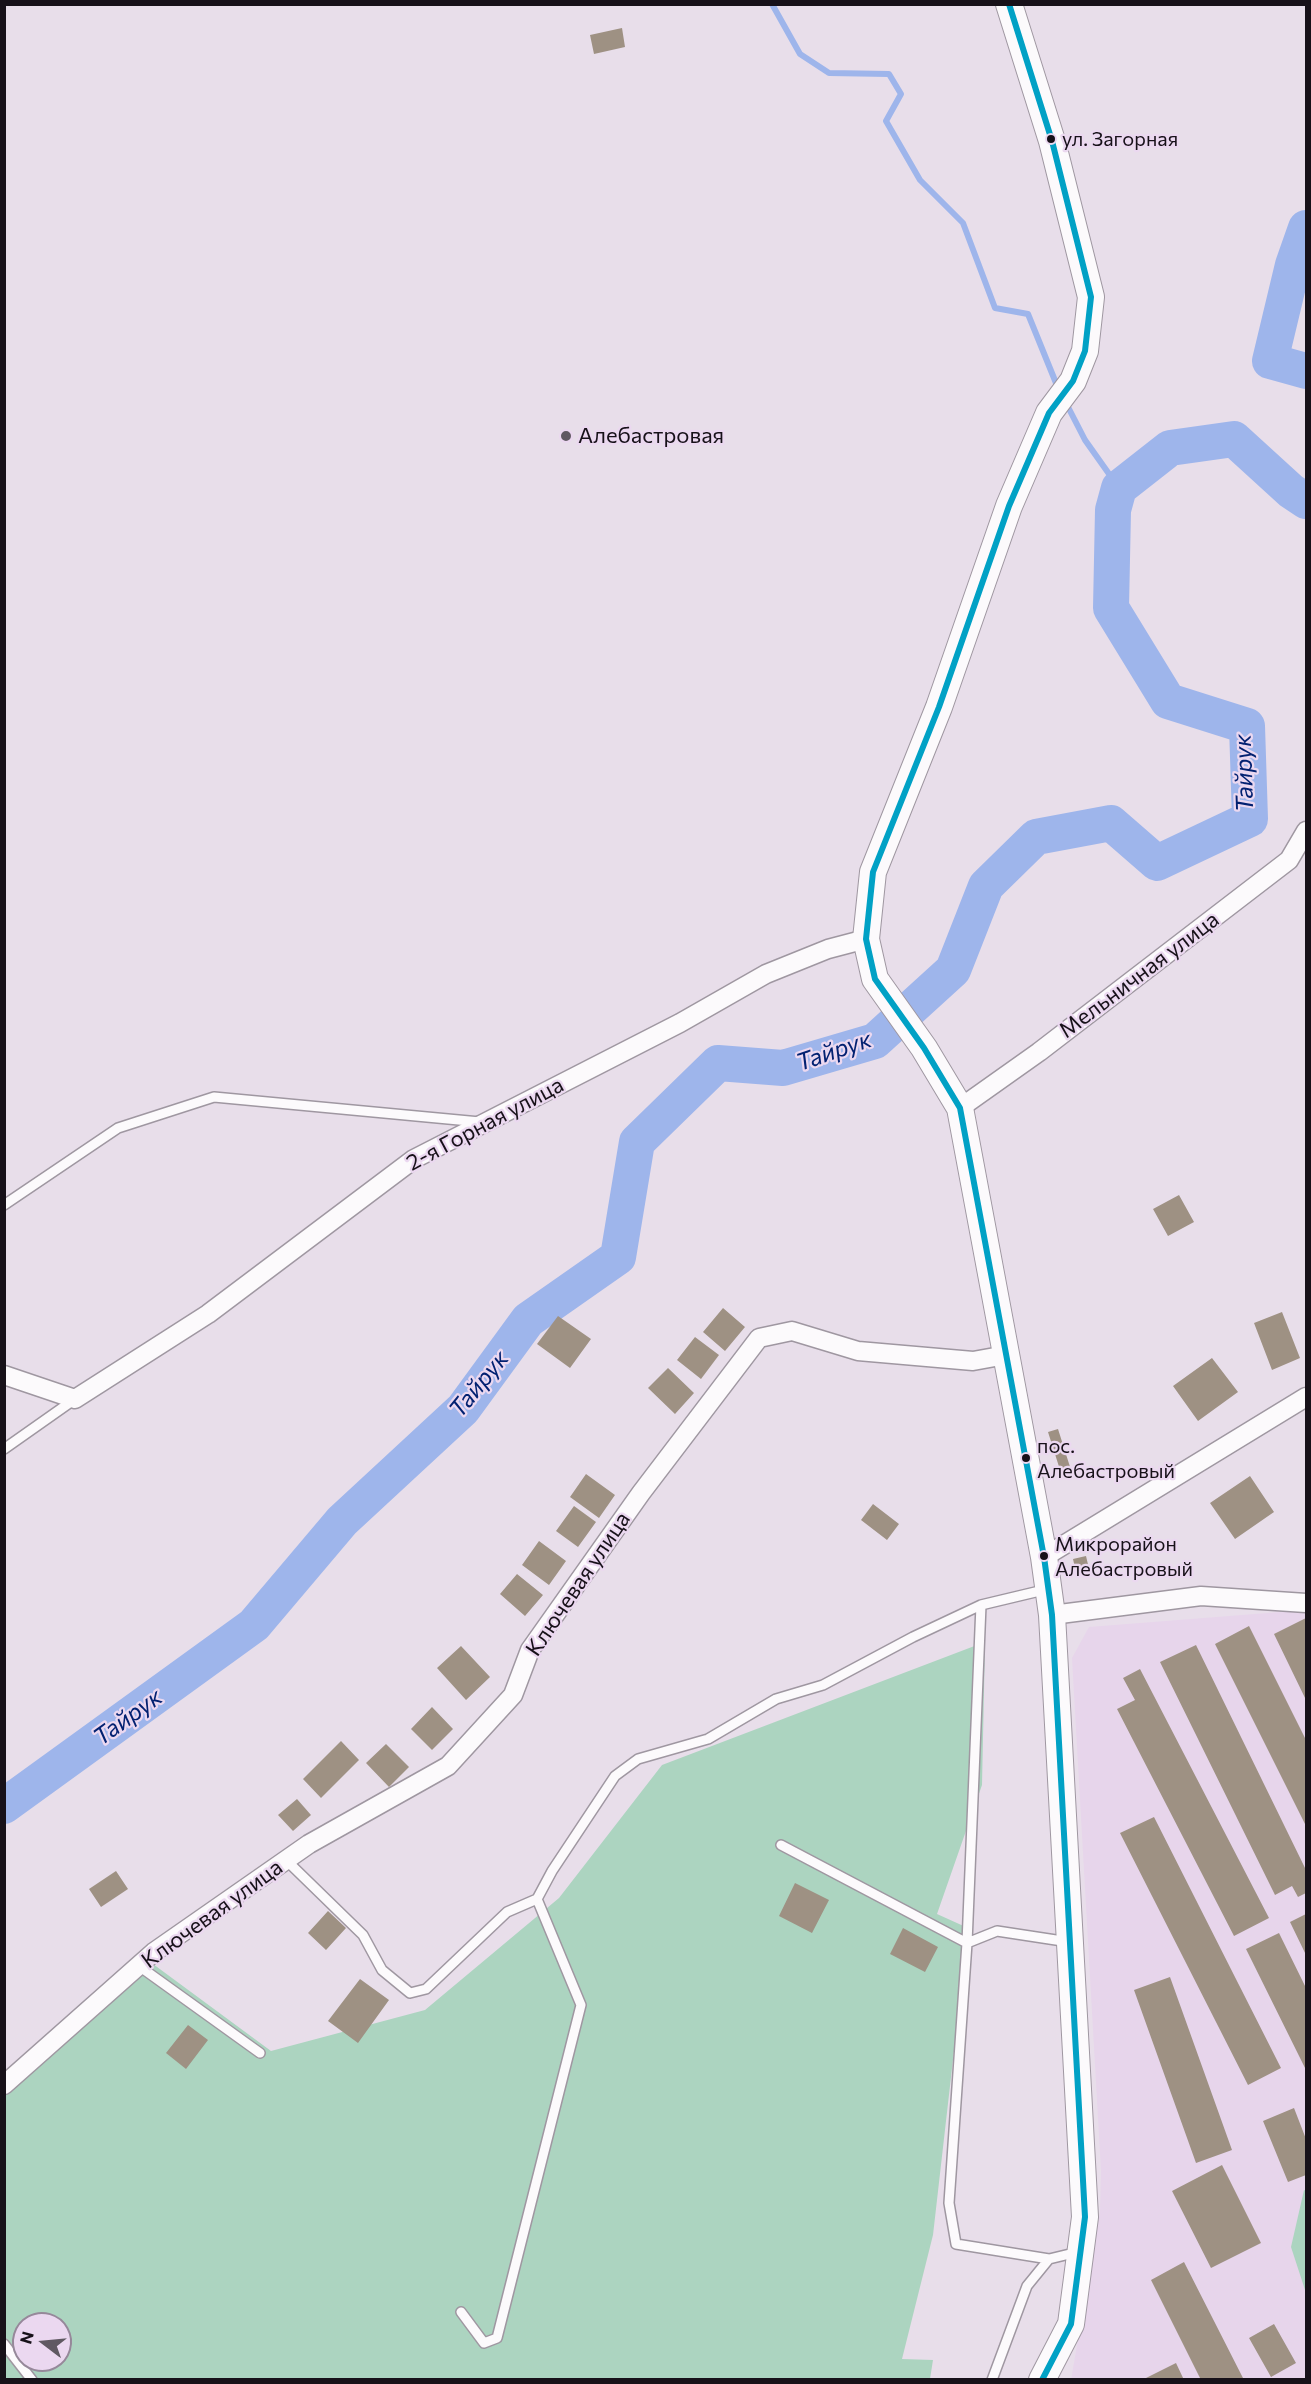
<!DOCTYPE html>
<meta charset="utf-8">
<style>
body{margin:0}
#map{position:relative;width:1311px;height:2384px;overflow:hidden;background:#e8deea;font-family:Commissioner,sans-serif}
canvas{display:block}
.frame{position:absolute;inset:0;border:6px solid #171119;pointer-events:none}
.north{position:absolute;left:12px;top:2312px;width:60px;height:60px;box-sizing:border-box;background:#ebd8f0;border:2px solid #96889a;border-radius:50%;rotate:286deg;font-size:16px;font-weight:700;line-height:24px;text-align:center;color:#171119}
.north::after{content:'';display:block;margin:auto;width:21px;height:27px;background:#605962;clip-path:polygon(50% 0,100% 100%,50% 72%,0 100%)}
</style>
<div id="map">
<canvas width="1311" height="2384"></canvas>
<div class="frame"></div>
<div class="north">N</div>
</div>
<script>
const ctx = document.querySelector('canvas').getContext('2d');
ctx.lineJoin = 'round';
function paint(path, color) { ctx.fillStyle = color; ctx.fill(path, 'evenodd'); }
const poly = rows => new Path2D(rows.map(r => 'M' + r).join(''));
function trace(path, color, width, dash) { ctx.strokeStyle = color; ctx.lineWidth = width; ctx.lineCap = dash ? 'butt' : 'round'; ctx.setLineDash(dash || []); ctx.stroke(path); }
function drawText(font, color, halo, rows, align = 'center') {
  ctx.font = font + ' Commissioner,sans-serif'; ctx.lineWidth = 4.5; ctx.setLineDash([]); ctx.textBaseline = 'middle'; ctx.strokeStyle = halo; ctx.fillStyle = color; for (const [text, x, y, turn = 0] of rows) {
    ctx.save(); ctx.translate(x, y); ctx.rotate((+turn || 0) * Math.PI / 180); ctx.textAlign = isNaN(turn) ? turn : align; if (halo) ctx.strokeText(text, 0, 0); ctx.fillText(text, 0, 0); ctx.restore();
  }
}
paint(poly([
 [1306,1610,1306,2379,1071,2380,1100,2212,1101,2171,1072,1658,1089,1627]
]), '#e7d5eb');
paint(poly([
 [985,1642,982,1785,937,1914,968,1928,933,2235,902,2359,933,2360,930,2379,5,2379,4,2092,153,1964,271,2051,425,2010,559,1898,662,1765],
 [24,2324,60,2324,60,2360,24,2360],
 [1304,2190,1306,2191,1306,2293,1291,2247]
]), '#acd4c0');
trace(poly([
 [772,4,800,54,829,73,889,74,901,94,886,121,920,180,963,223,995,308,1028,314,1058,388],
 [1066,403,1085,440,1119,488]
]), '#9eb5eb', 6);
trace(poly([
 [1306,228,1293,265,1270,361,1306,371],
 [4,1806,254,1625,342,1521,463,1409,528,1320,618,1257,637,1142,718,1063,783,1068,875,1041,953,970,986,886,1036,837,1111,823,1157,863,1250,819,1247,726,1168,701,1111,608,1113,510,1119,488,1170,448,1234,439,1291,491,1306,501]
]), '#9eb5eb', 36);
paint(poly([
 [622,28,625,47,594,54,590,35],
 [1179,1195,1194,1222,1168,1236,1153,1209],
 [723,1308,745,1327,725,1351,703,1332],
 [1282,1312,1300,1358,1272,1370,1254,1323],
 [558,1316,591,1339,570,1368,537,1344],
 [695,1337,719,1355,701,1379,677,1360],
 [1212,1358,1238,1392,1198,1421,1173,1386],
 [668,1368,694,1393,675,1414,648,1388],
 [1058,1429,1071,1470,1061,1473,1048,1432],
 [586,1474,615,1495,599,1518,570,1497],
 [1250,1476,1274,1512,1235,1539,1210,1503],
 [873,1504,899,1524,887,1540,861,1520],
 [574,1506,596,1522,578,1547,556,1531],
 [539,1541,566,1561,549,1585,522,1565],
 [1086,1556,1090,1573,1077,1577,1073,1559],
 [517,1574,543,1595,525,1616,500,1594],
 [1306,1618,1306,1700,1274,1634],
 [1249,1626,1306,1740,1306,1826,1215,1644],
 [1196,1645,1306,1870,1306,1893,1298,1897,1292,1886,1275,1895,1160,1662],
 [461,1646,490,1677,466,1700,437,1668],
 [1140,1669,1269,1918,1234,1936,1117,1709,1135,1700,1123,1678],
 [432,1707,453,1729,432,1750,411,1729],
 [341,1741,359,1760,321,1798,303,1779],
 [386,1744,409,1767,389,1787,366,1763],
 [297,1799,311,1815,293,1831,278,1815],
 [1154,1817,1281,2068,1248,2085,1120,1833],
 [116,1871,128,1889,101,1907,89,1889],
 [795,1883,829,1900,812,1933,779,1916],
 [328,1911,346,1928,326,1950,308,1933],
 [1306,1914,1306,1955,1290,1922],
 [903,1928,938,1947,925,1972,890,1954],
 [1279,1933,1306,1988,1306,2070,1246,1949],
 [1170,1977,1232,2150,1196,2163,1134,1990],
 [360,1979,389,2000,358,2043,328,2021],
 [188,2025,208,2040,186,2069,166,2053],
 [1294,2108,1306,2139,1306,2175,1288,2182,1263,2121],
 [1222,2165,1261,2243,1211,2268,1172,2191],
 [1184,2262,1244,2380,1201,2380,1151,2280],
 [1274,2324,1296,2363,1271,2377,1249,2338],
 [1176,2363,1184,2380,1142,2380]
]), '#9e9183');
const lane = poly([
 [4,1205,118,1128,214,1097,480,1122],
 [4,1449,75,1399],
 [781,1845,967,1943,981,1605],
 [286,1860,363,1935,382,1970,410,1993,426,1989,507,1912,537,1899],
 [139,1966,260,2053],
 [1049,2259,956,2244,949,2203,967,1943,997,1931,1069,1942],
 [461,2312,484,2343,497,2338,581,2005,537,1899,552,1871,615,1776,638,1759,708,1739,776,1699,823,1685,913,1637,981,1605,1048,1589],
 [4,2344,32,2380],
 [992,2380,1027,2286,1049,2259,1078,2252]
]);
const street = poly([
 [960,1108,1039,1052,1289,860,1306,831],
 [4,1375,75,1399,208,1314,414,1159,680,1023,766,974,828,949,866,939],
 [1044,1557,1306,1397],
 [1052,1615,1201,1596,1306,1603],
 [4,2085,154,1952,309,1844,448,1766,513,1695,530,1650,641,1493,759,1338,792,1331,858,1351,973,1361,1006,1355]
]);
const secondary = poly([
 [1009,4,1052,141,1091,297,1085,351,1073,381,1049,413,1009,506,939,707,873,872,866,939,875,979,924,1048,960,1108,1044,1557,1052,1615,1085,2217,1071,2324,1042,2380]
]);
trace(lane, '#9f97a1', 12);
trace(street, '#9f97a1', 21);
trace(secondary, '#9f97a1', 28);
trace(lane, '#fcfafc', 9);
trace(street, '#fcfafc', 18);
trace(secondary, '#fcfafc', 26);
trace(poly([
 [1009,4,1052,141,1091,297,1085,351,1073,381,1049,413,1009,506,939,707,873,872,866,939,875,979,924,1048,960,1108,1044,1557,1052,1615,1085,2217,1071,2324,1042,2380]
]), '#01a1c5', 6);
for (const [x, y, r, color] of [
 [1051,139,5,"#171119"],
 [566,436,6,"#605962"],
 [1026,1458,5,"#171119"],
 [1044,1556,5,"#171119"]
]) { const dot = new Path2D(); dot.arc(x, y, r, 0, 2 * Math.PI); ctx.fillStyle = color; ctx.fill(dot); trace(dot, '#ebd8f0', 2); }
drawText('20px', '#171119', '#ebd8f0', [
 ["ул. Загорная",1062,139],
 ["пос.",1037,1446],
 ["Алебастровый",1037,1471],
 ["Микрорайон",1055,1544],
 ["Алебастровый",1055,1569]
], 'left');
drawText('22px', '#171119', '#ebd8f0', [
 ["Алебастровая",578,436]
], 'left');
drawText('22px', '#171119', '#ebd8f0', [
 ["Мельничная улица",1139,975,-37],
 ["2-я Горная улица",485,1124,-28],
 ["Ключевая улица",578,1584,-56],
 ["Ключевая улица",212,1914,-36]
]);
drawText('italic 24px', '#022171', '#ebd8f0', [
 ["Тайрук",1244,773,-92],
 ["Тайрук",834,1051,-19],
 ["Тайрук",479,1384,-51],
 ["Тайрук",128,1717,-36]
]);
</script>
